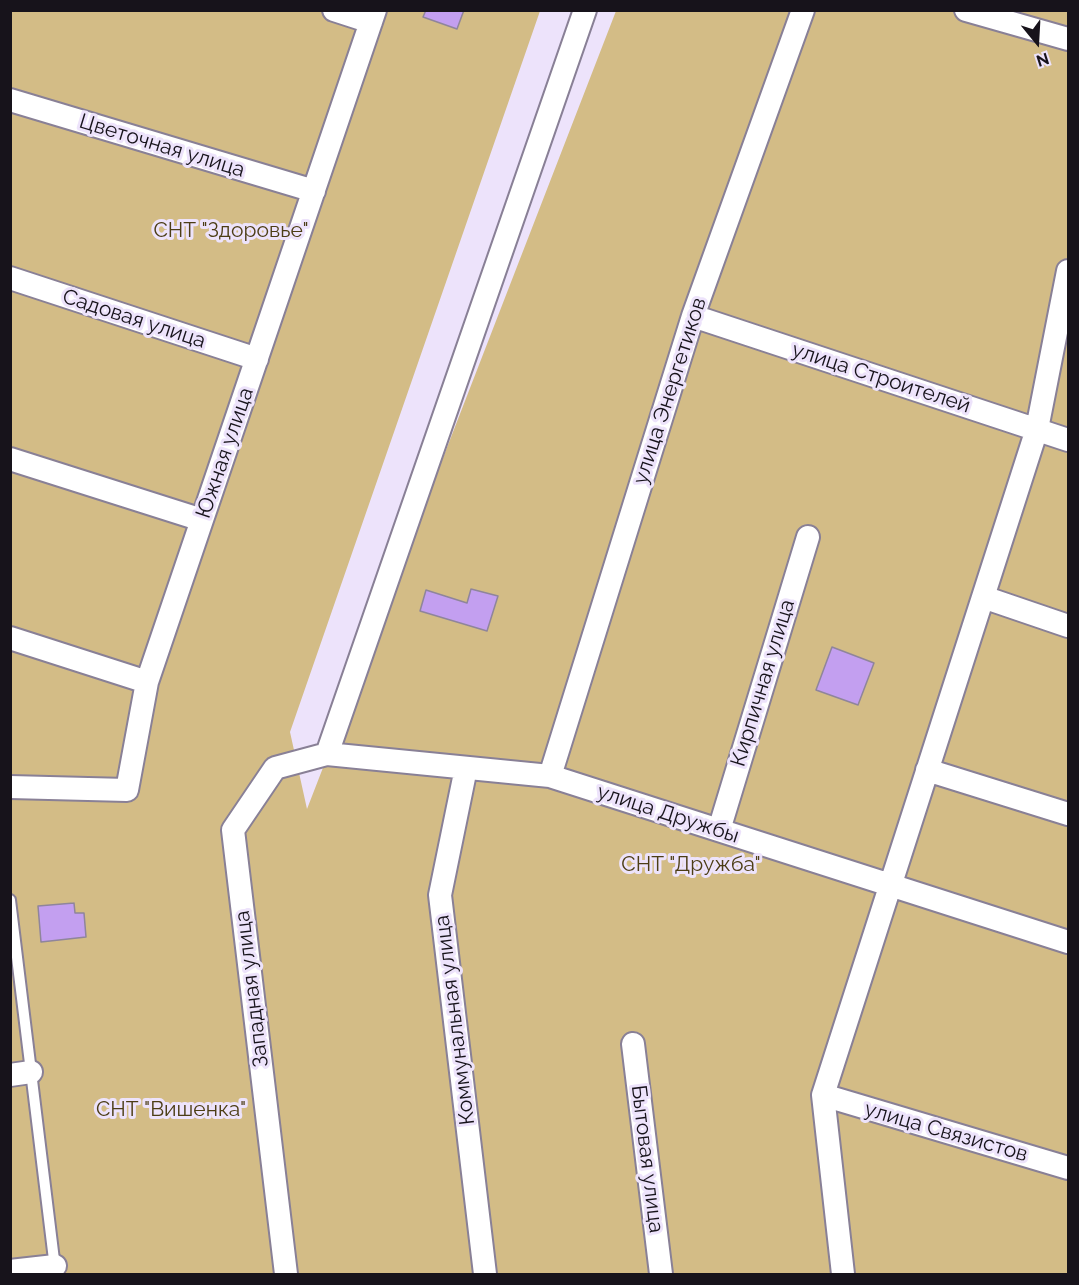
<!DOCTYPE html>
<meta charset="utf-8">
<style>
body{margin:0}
#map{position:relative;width:1079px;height:1285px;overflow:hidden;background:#ede3fb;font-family:Raleway,sans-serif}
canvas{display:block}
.frame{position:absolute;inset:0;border:12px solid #17131b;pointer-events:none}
.north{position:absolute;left:1007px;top:12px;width:60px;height:60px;-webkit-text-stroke:4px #ede3fb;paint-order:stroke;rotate:162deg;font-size:16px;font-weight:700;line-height:24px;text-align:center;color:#17131b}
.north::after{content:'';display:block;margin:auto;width:21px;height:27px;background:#17131b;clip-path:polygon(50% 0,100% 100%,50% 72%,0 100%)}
</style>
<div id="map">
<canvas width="1079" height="1285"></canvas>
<div class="frame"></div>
<div class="north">N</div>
</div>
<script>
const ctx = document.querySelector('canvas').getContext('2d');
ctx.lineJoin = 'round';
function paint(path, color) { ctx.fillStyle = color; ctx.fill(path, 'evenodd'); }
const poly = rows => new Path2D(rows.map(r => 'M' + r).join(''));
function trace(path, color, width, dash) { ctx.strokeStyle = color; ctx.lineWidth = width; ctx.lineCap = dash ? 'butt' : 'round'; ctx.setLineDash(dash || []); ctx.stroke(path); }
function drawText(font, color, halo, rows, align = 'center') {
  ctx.font = font + ' Raleway,sans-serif'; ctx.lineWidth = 6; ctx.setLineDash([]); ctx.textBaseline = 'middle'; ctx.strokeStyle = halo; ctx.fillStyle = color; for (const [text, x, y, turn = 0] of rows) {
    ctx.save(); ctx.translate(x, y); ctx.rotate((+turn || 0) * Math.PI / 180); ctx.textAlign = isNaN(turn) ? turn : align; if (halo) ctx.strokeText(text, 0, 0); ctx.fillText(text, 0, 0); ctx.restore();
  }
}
paint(poly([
 [10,11,540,11,290,732,307,809,616,11,1068,11,1068,1274,11,1274]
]), '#d3bc86');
const building = poly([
 [426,10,464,10,457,29,423,17,426,10],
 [471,589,498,596,487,631,420,611,426,590,467,603,471,589],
 [832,647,874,663,858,705,816,690,832,647],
 [74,903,75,913,84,913,86,937,41,942,38,906,74,903]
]);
paint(building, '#c39ff0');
trace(building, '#8f859b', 1.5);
const service = poly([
 [10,900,55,1268]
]);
const minor = poly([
 [334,10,371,22],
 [966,10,1068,39],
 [10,100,314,191],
 [10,278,257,359],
 [693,316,1068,440],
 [10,459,202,520],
 [983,597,1068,626],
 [10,638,147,682],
 [327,754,585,10],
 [466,768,440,895,485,1274],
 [927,770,1068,814],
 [550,776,693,316,803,10],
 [10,787,127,790,147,682,375,10],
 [719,830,808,537],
 [633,1044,661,1274],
 [10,1075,31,1072],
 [823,1095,1068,1168],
 [10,1271,55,1266],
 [286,1274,233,830,275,768,327,754,550,776,1068,942],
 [843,1274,823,1095,1037,429,1068,271]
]);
trace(service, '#898096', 14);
trace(minor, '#898096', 26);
trace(service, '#fff', 10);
trace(minor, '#fff', 22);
drawText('21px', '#17131b', '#ede3fb', [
 ["Цветочная улица",162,146,17],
 ["Садовая улица",134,319,18],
 ["улица Строителей",881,378,18],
 ["улица Энергетиков",670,391,-72],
 ["Южная улица",225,453,-71],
 ["Кирпичная улица",763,683,-73],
 ["улица Дружбы",668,814,18],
 ["Западная улица",252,989,-97],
 ["Коммунальная улица",455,1020,-97],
 ["улица Связистов",946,1132,16],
 ["Бытовая улица",647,1159,83]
]);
drawText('21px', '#4c3d15', '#ede3fb', [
 ["СНТ \"Здоровье\"",231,231],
 ["СНТ \"Дружба\"",691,865],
 ["СНТ \"Вишенка\"",171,1110]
]);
</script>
